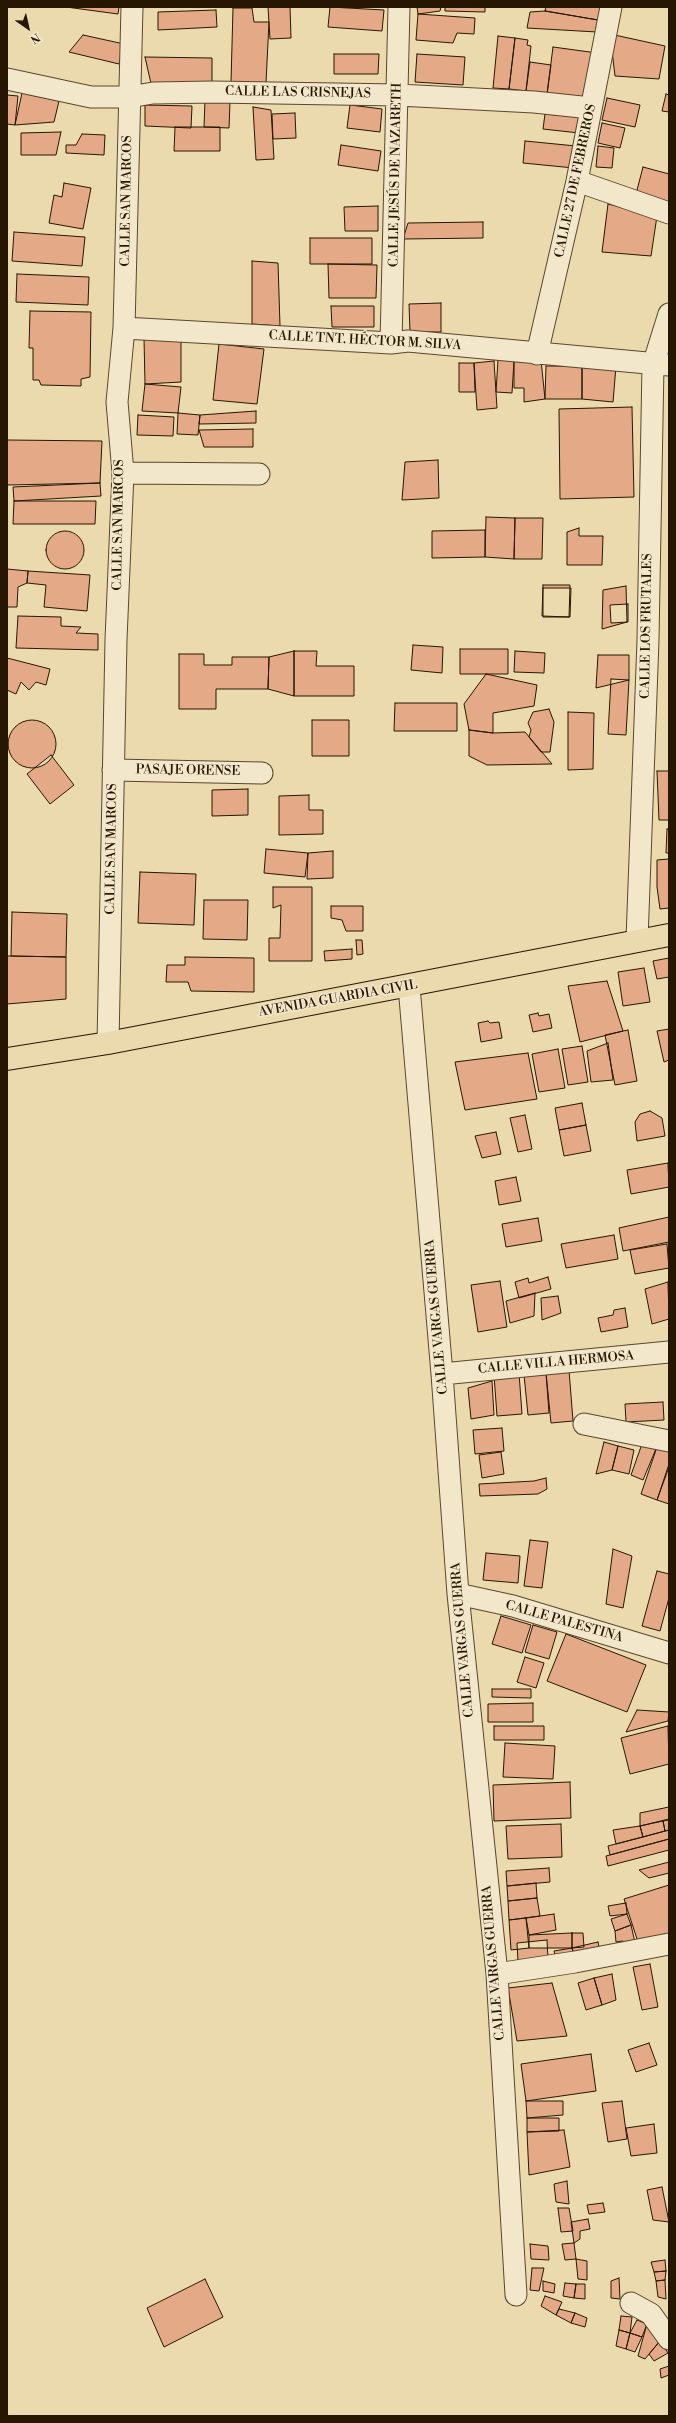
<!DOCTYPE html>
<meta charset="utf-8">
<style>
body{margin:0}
#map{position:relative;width:676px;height:2423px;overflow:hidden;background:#ecdaaf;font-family:"Libre Bodoni",serif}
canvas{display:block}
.frame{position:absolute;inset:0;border:8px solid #271600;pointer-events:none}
.north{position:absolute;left:8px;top:8px;width:40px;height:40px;-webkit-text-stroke:3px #f3e7cb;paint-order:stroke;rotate:146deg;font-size:11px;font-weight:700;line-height:16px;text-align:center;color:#271600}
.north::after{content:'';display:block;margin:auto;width:14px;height:18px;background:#271600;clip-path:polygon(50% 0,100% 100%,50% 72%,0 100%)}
</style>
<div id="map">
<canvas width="676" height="2423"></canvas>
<div class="frame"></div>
<div class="north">N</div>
</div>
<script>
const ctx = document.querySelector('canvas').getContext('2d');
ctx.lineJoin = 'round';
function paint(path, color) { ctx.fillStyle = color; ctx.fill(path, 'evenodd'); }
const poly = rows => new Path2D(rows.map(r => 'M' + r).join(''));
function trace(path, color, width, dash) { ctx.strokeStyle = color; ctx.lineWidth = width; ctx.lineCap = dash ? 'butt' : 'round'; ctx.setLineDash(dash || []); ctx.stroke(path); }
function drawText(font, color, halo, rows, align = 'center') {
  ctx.font = font + ' "Libre Bodoni",serif'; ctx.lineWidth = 3; ctx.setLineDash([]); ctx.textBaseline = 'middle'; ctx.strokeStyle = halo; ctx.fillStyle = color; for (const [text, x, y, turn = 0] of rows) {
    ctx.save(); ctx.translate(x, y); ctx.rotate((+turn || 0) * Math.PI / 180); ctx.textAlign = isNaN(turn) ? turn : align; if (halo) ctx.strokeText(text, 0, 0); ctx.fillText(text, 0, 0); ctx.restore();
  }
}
const building = poly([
 [66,7,119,7,118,14,66,7],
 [268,7,290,7,291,38,270,39,268,7],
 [330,7,384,10,382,31,328,27,330,7],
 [417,7,441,7,440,11,418,14,417,7],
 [445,7,485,7,485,12,445,11,445,7],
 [546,7,603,7,604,21,545,11,546,7],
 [233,8,252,8,254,22,269,22,266,83,231,82,233,8],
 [216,10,217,27,158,30,158,12,216,10],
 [545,11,604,21,597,32,527,28,530,12,545,11],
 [418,14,475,18,474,34,457,33,453,43,416,40,418,14],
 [610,34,665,46,659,79,615,76,610,34],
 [83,35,124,44,119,64,69,52,83,35],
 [498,36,515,38,509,89,493,88,498,36],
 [515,38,528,40,527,45,531,46,526,91,509,89,515,38],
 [553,47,597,53,591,100,547,94,553,47],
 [334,54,379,54,378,74,334,74,334,54],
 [417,54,465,57,463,85,415,82,417,54],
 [145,57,212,58,212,87,152,88,145,57],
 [530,62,551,65,547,94,526,91,530,62],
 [22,93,59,101,54,122,15,125,22,93],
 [666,94,669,95,669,112,662,111,666,94],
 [7,95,18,96,15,125,7,124,7,95],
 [607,98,640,105,635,127,602,120,607,98],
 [205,101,230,102,229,128,204,127,205,101],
 [145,105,192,106,191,128,145,126,145,105],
 [350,105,382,109,380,132,347,128,350,105],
 [253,107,271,110,274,159,256,160,253,107],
 [295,113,296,138,273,139,272,114,295,113],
 [545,114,580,117,579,133,543,129,545,114],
 [602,123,625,128,620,148,598,143,602,123],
 [175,127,220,127,220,151,174,151,175,127],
 [61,132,56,155,21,155,21,133,61,132],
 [82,134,105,135,104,155,66,153,66,145,76,145,82,134],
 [525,141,576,146,574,168,523,163,525,141],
 [341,145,381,151,378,171,338,165,341,145],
 [598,146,614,148,612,168,596,167,598,146],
 [643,167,669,174,669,202,636,194,643,167],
 [64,183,91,188,83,229,49,223,54,195,62,197,64,183],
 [608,204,657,216,651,256,602,252,608,204],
 [378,206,378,231,345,231,344,207,378,206],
 [483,222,483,238,403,239,408,223,483,222],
 [14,232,85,237,82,266,12,261,14,232],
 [310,238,372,238,372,264,310,264,310,238],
 [252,261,278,263,280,326,252,324,252,261],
 [328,264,377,265,376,298,329,298,328,264],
 [17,274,89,277,88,305,16,302,17,274],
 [441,303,441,332,410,332,409,304,441,303],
 [331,306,374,306,374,327,332,327,331,306],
 [30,311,91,312,90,377,81,379,81,386,41,385,39,380,33,380,33,348,29,348,30,311],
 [144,338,181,338,181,382,145,384,144,338],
 [219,344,264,349,257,404,213,400,219,344],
 [498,360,514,361,512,393,496,392,498,360],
 [541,360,545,399,524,402,524,388,514,388,514,361,541,360],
 [494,361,497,408,477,410,474,363,494,361],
 [459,363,474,363,475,392,459,392,459,363],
 [546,366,582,366,582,399,545,399,546,366],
 [582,366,616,366,613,402,582,399,582,366],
 [145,384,181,387,178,413,142,411,145,384],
 [632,407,634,497,560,499,559,409,632,407],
 [256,411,256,423,199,424,200,415,256,411],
 [178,413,200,415,198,435,177,434,178,413],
 [138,415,174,417,173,436,137,435,138,415],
 [253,429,253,447,204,447,199,430,253,429],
 [7,440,102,441,100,483,7,485,7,440],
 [438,460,439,498,402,500,405,462,438,460],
 [100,483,101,496,14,501,13,487,100,483],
 [14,501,96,501,95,524,13,524,14,501],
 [486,517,515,518,514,559,485,557,486,517],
 [515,518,543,518,542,559,514,559,515,518],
 [579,528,579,536,603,536,602,565,567,565,567,532,579,528],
 [485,530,485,557,432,558,432,531,485,530],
 '46 550a19 19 0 1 1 38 0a19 19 0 1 1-38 0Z',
 [7,569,28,571,27,583,18,587,17,607,7,607,7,569],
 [28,571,90,575,87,611,44,607,46,585,27,583,28,571],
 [543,585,570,585,569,617,542,616,543,585],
 [626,586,627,622,602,629,603,590,626,586],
 [543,588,571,588,570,617,543,617,543,588],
 [628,604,628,622,611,623,610,605,628,604],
 [18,616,61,617,61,626,81,627,76,633,98,634,98,650,16,648,18,616],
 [413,645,443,647,442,673,411,670,413,645],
 [460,649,508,649,508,674,460,674,460,649],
 [294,651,294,696,268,689,269,657,294,651],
 [294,651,317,651,316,666,354,666,354,696,294,696,294,651],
 [515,651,545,653,544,673,514,672,515,651],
 [179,654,204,654,204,665,232,665,232,657,269,657,268,689,216,689,216,709,179,709,179,654],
 [598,655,629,655,629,680,596,688,598,655],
 [7,658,50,669,46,685,36,682,29,690,21,682,16,694,7,690,7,658],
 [486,674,537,685,534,706,493,713,493,733,469,730,464,704,486,674],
 [611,679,629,680,626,735,608,734,611,679],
 [395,703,457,703,457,731,394,731,395,703],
 [549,709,554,722,550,752,541,752,529,737,531,730,528,723,533,712,549,709],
 [568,712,594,713,593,769,568,770,568,712],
 [312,720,349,720,349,756,312,756,312,720],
 '8 744a24 24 0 1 1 48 0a24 24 0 1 1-48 0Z',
 [469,730,493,733,525,732,552,764,487,765,469,756,469,730],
 [51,755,74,785,50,804,27,774,51,755],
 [657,771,669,771,669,820,659,820,657,771],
 [248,789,248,815,212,816,212,790,248,789],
 [309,795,309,810,323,810,323,834,279,835,279,796,309,795],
 [667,829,669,829,669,853,666,853,667,829],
 [266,849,308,853,305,877,264,873,266,849],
 [333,851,333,878,307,879,308,853,333,851],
 [669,859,669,908,660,909,657,887,657,860,669,859],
 [140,872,196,874,194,925,138,923,140,872],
 [273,887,312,887,312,961,269,961,269,938,280,938,281,905,273,908,273,887],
 [204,900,248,900,247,940,203,939,204,900],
 [331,906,363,906,363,931,346,931,342,920,331,918,331,906],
 [12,912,67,914,66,957,11,956,12,912],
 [356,940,362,940,363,954,357,955,356,940],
 [352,949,352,959,325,961,324,951,352,949],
 [7,956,66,957,66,999,7,1004,7,956],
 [185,957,254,958,254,992,191,991,188,982,166,982,167,965,185,965,185,957],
 [669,958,669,977,657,979,653,961,669,958],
 [644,968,650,1002,623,1006,618,972,644,968],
 [607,981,623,1031,580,1042,568,986,607,981],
 [538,1013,539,1016,549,1014,552,1028,533,1032,529,1015,538,1013],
 [488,1021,490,1023,499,1022,502,1038,481,1042,478,1023,488,1021],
 [669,1029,669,1060,664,1062,657,1031,669,1029],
 [628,1030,637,1081,615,1085,605,1035,628,1030],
 [608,1043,613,1080,591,1082,587,1051,608,1043],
 [582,1046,588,1082,568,1085,562,1049,582,1046],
 [558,1049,565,1088,539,1092,532,1054,558,1049],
 [528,1053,537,1099,465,1110,455,1062,528,1053],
 [582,1103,586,1125,559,1130,555,1108,582,1103],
 [650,1111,662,1118,665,1136,637,1141,635,1122,640,1114,650,1111],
 [525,1115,532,1149,518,1152,510,1118,525,1115],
 [586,1125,591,1151,564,1156,559,1130,586,1125],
 [496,1132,501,1154,482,1158,475,1136,496,1132],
 [668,1163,669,1187,631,1194,627,1170,668,1163],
 [516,1177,521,1201,499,1205,495,1181,516,1177],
 [669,1217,669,1242,623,1251,619,1228,669,1217],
 [538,1218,542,1241,506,1247,502,1224,538,1218],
 [614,1235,618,1259,566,1268,561,1244,614,1235],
 [667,1244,669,1268,635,1274,630,1250,667,1244],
 [548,1277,551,1289,519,1298,515,1282,528,1278,529,1283,548,1277],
 [500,1281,507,1327,478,1332,471,1285,500,1281],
 [668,1282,669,1319,652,1324,645,1289,668,1282],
 [535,1293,534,1316,510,1323,506,1301,535,1293],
 [558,1296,561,1313,542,1320,541,1298,558,1296],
 [625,1308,628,1327,601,1332,598,1318,613,1315,614,1310,625,1308],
 [569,1370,573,1421,551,1423,546,1373,569,1370],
 [519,1373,522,1414,497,1416,494,1375,519,1373],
 [546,1373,549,1413,528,1415,524,1375,546,1373],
 [492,1381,494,1415,471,1419,468,1388,492,1381],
 [663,1402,664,1420,626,1422,625,1404,663,1402],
 [502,1428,504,1451,475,1454,473,1430,502,1428],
 [643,1441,658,1444,643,1480,631,1475,643,1441],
 [604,1442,618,1446,612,1470,596,1474,604,1442],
 [658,1444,669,1448,669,1464,657,1500,641,1494,658,1444],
 [618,1446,634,1450,629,1474,612,1470,618,1446],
 [501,1452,504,1474,482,1478,479,1455,501,1452],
 [669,1467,669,1504,657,1500,669,1467],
 [546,1478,547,1489,538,1494,480,1496,479,1484,534,1481,546,1478],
 [530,1540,548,1542,542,1588,524,1586,530,1540],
 [613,1549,632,1556,623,1608,606,1604,613,1549],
 [486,1553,520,1556,518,1583,483,1580,486,1553],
 [657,1571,669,1574,669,1598,660,1631,642,1626,657,1571],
 [501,1616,531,1625,522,1653,492,1644,501,1616],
 [533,1625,557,1632,549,1659,525,1652,533,1625],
 [566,1634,646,1665,627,1712,547,1681,566,1634],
 [525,1657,544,1663,536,1688,517,1682,525,1657],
 [492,1689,531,1689,531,1698,492,1697,492,1689],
 [533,1703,533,1722,488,1722,488,1704,533,1703],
 [637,1710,669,1712,668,1721,626,1732,637,1710],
 [494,1726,544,1726,544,1740,494,1740,494,1726],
 [668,1726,669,1764,630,1774,621,1738,668,1726],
 [505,1743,555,1746,553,1779,503,1777,505,1743],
 [570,1782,571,1818,494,1821,493,1785,570,1782],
 [669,1807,669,1819,640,1826,640,1813,669,1807],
 [669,1820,669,1830,665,1831,663,1821,669,1820],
 [663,1821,665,1831,643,1837,640,1826,663,1821],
 [561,1824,562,1857,508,1859,506,1826,561,1824],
 [640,1826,643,1837,616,1844,613,1830,640,1826],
 [669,1830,669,1839,610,1855,608,1846,669,1830],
 [669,1839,669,1850,608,1866,606,1856,669,1839],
 [669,1862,669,1873,649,1878,639,1870,669,1862],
 [549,1868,550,1882,507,1886,506,1871,549,1868],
 [536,1883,537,1898,508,1901,507,1886,536,1883],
 [669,1885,669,1933,638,1942,624,1899,669,1885],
 [537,1898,540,1916,509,1920,508,1901,537,1898],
 [626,1903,627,1914,610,1916,608,1906,626,1903],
 [554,1914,556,1930,529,1935,526,1918,554,1914],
 [627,1914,631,1925,615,1931,611,1919,627,1914],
 [526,1918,529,1948,511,1950,509,1920,526,1918],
 [631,1925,636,1947,627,1950,623,1941,616,1942,615,1931,631,1925],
 [572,1933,583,1933,584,1947,572,1948,572,1933],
 [572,1933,572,1948,529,1948,529,1935,572,1933],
 [547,1940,548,1959,518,1961,517,1943,547,1940],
 [598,1942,601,1956,576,1959,572,1948,598,1942],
 [572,1948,574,1958,556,1960,554,1951,572,1948],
 [650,1964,658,2007,642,2010,633,1967,650,1964],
 [612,1974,616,2000,602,2005,594,1978,612,1974],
 [594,1978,602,2005,586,2010,578,1983,594,1978],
 [552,1983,567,2036,517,2041,508,1988,552,1983],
 [649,2043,657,2065,636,2072,628,2050,649,2043],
 [591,2054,596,2091,526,2101,521,2064,591,2054],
 [526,2101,563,2101,563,2115,527,2118,526,2101],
 [622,2101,627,2139,608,2142,602,2103,622,2101],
 [527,2118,559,2118,559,2131,527,2132,527,2118],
 [654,2124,657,2153,631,2156,626,2128,654,2124],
 [564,2130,570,2167,529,2175,527,2132,564,2130],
 [567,2181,569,2204,556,2202,554,2184,567,2181],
 [662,2187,669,2222,653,2220,647,2190,662,2187],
 [603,2203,605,2212,589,2214,587,2205,603,2203],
 [558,2208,569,2208,573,2231,561,2232,558,2208],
 [588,2219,590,2229,580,2231,580,2239,574,2243,571,2222,588,2219],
 [574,2243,576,2259,565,2260,562,2244,574,2243],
 [530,2244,548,2246,549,2260,531,2259,530,2244],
 [576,2259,587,2261,587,2280,578,2279,576,2259],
 [665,2260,666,2271,654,2272,651,2262,665,2260],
 [532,2268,544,2268,539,2291,530,2290,532,2268],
 [666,2271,665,2280,656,2281,654,2272,666,2271],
 [619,2278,620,2299,611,2298,611,2281,619,2278],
 [205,2279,223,2317,164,2347,147,2308,205,2279],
 [665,2280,666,2299,658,2297,656,2281,665,2280],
 [543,2281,555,2284,554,2293,543,2291,543,2281],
 [565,2283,576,2284,574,2298,563,2296,565,2283],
 [576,2284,585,2284,585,2299,574,2298,576,2284],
 [545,2296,562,2302,556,2315,541,2306,545,2296],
 [559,2309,575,2313,571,2323,556,2315,559,2309],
 [575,2313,587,2318,585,2327,571,2323,575,2313],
 [621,2316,632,2317,630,2333,619,2330,621,2316],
 [637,2320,647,2324,642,2337,630,2333,637,2320],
 [647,2324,660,2341,645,2359,638,2356,647,2324],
 [619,2330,630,2333,626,2349,616,2346,619,2330],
 [630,2333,642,2337,635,2352,626,2349,630,2333],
 [660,2341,668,2353,654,2361,649,2354,660,2341],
 [669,2366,669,2375,661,2378,660,2369,669,2366]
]);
paint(building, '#e4a987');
trace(building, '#271600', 1);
const minor = poly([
 [7,79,91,97,129,97,153,93,213,92,398,95,534,102,591,108],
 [577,181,669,213],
 [124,328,391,343,408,341,669,365],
 [391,343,399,7],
 [537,354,577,181,611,7],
 [123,473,259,474],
 [113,770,262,773],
 [637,940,648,640,653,365,669,314],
 [409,986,442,1374,458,1594,497,1974,516,2295],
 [108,1043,116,640,123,473,117,402,124,328,132,7],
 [442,1374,669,1352],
 [584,1424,669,1441],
 [458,1594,513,1606,669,1653],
 [497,1974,575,1962,669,1944],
 [631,2303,651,2314,669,2339]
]);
const major = poly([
 [7,1059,108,1043,669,935]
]);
trace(minor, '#58472c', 23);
trace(major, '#271600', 24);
trace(minor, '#f3e7cb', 21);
trace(major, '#ecdaaf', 22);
drawText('13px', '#271600', '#f3e7cb', [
 ["CALLE LAS CRISNEJAS",298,93,1],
 ["CALLE JESÚS DE NAZARETH",396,175,-89],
 ["CALLE 27 DE FEBREROS",576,181,-78],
 ["CALLE SAN MARCOS",127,201,-89],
 ["CALLE TNT. HÉCTOR M. SILVA",365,341,3],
 ["CALLE SAN MARCOS",119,525,-89],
 ["CALLE LOS FRUTALES",647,626,-89],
 ["PASAJE ORENSE",188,771,1],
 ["CALLE SAN MARCOS",112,849,-89],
 ["AVENIDA GUARDIA CIVIL",338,999,-10],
 ["CALLE VARGAS GUERRA",437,1317,-95],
 ["CALLE VILLA HERMOSA",556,1363,-5],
 ["CALLE PALESTINA",564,1622,16],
 ["CALLE VARGAS GUERRA",463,1640,-95],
 ["CALLE VARGAS GUERRA",494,1963,-95]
]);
</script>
